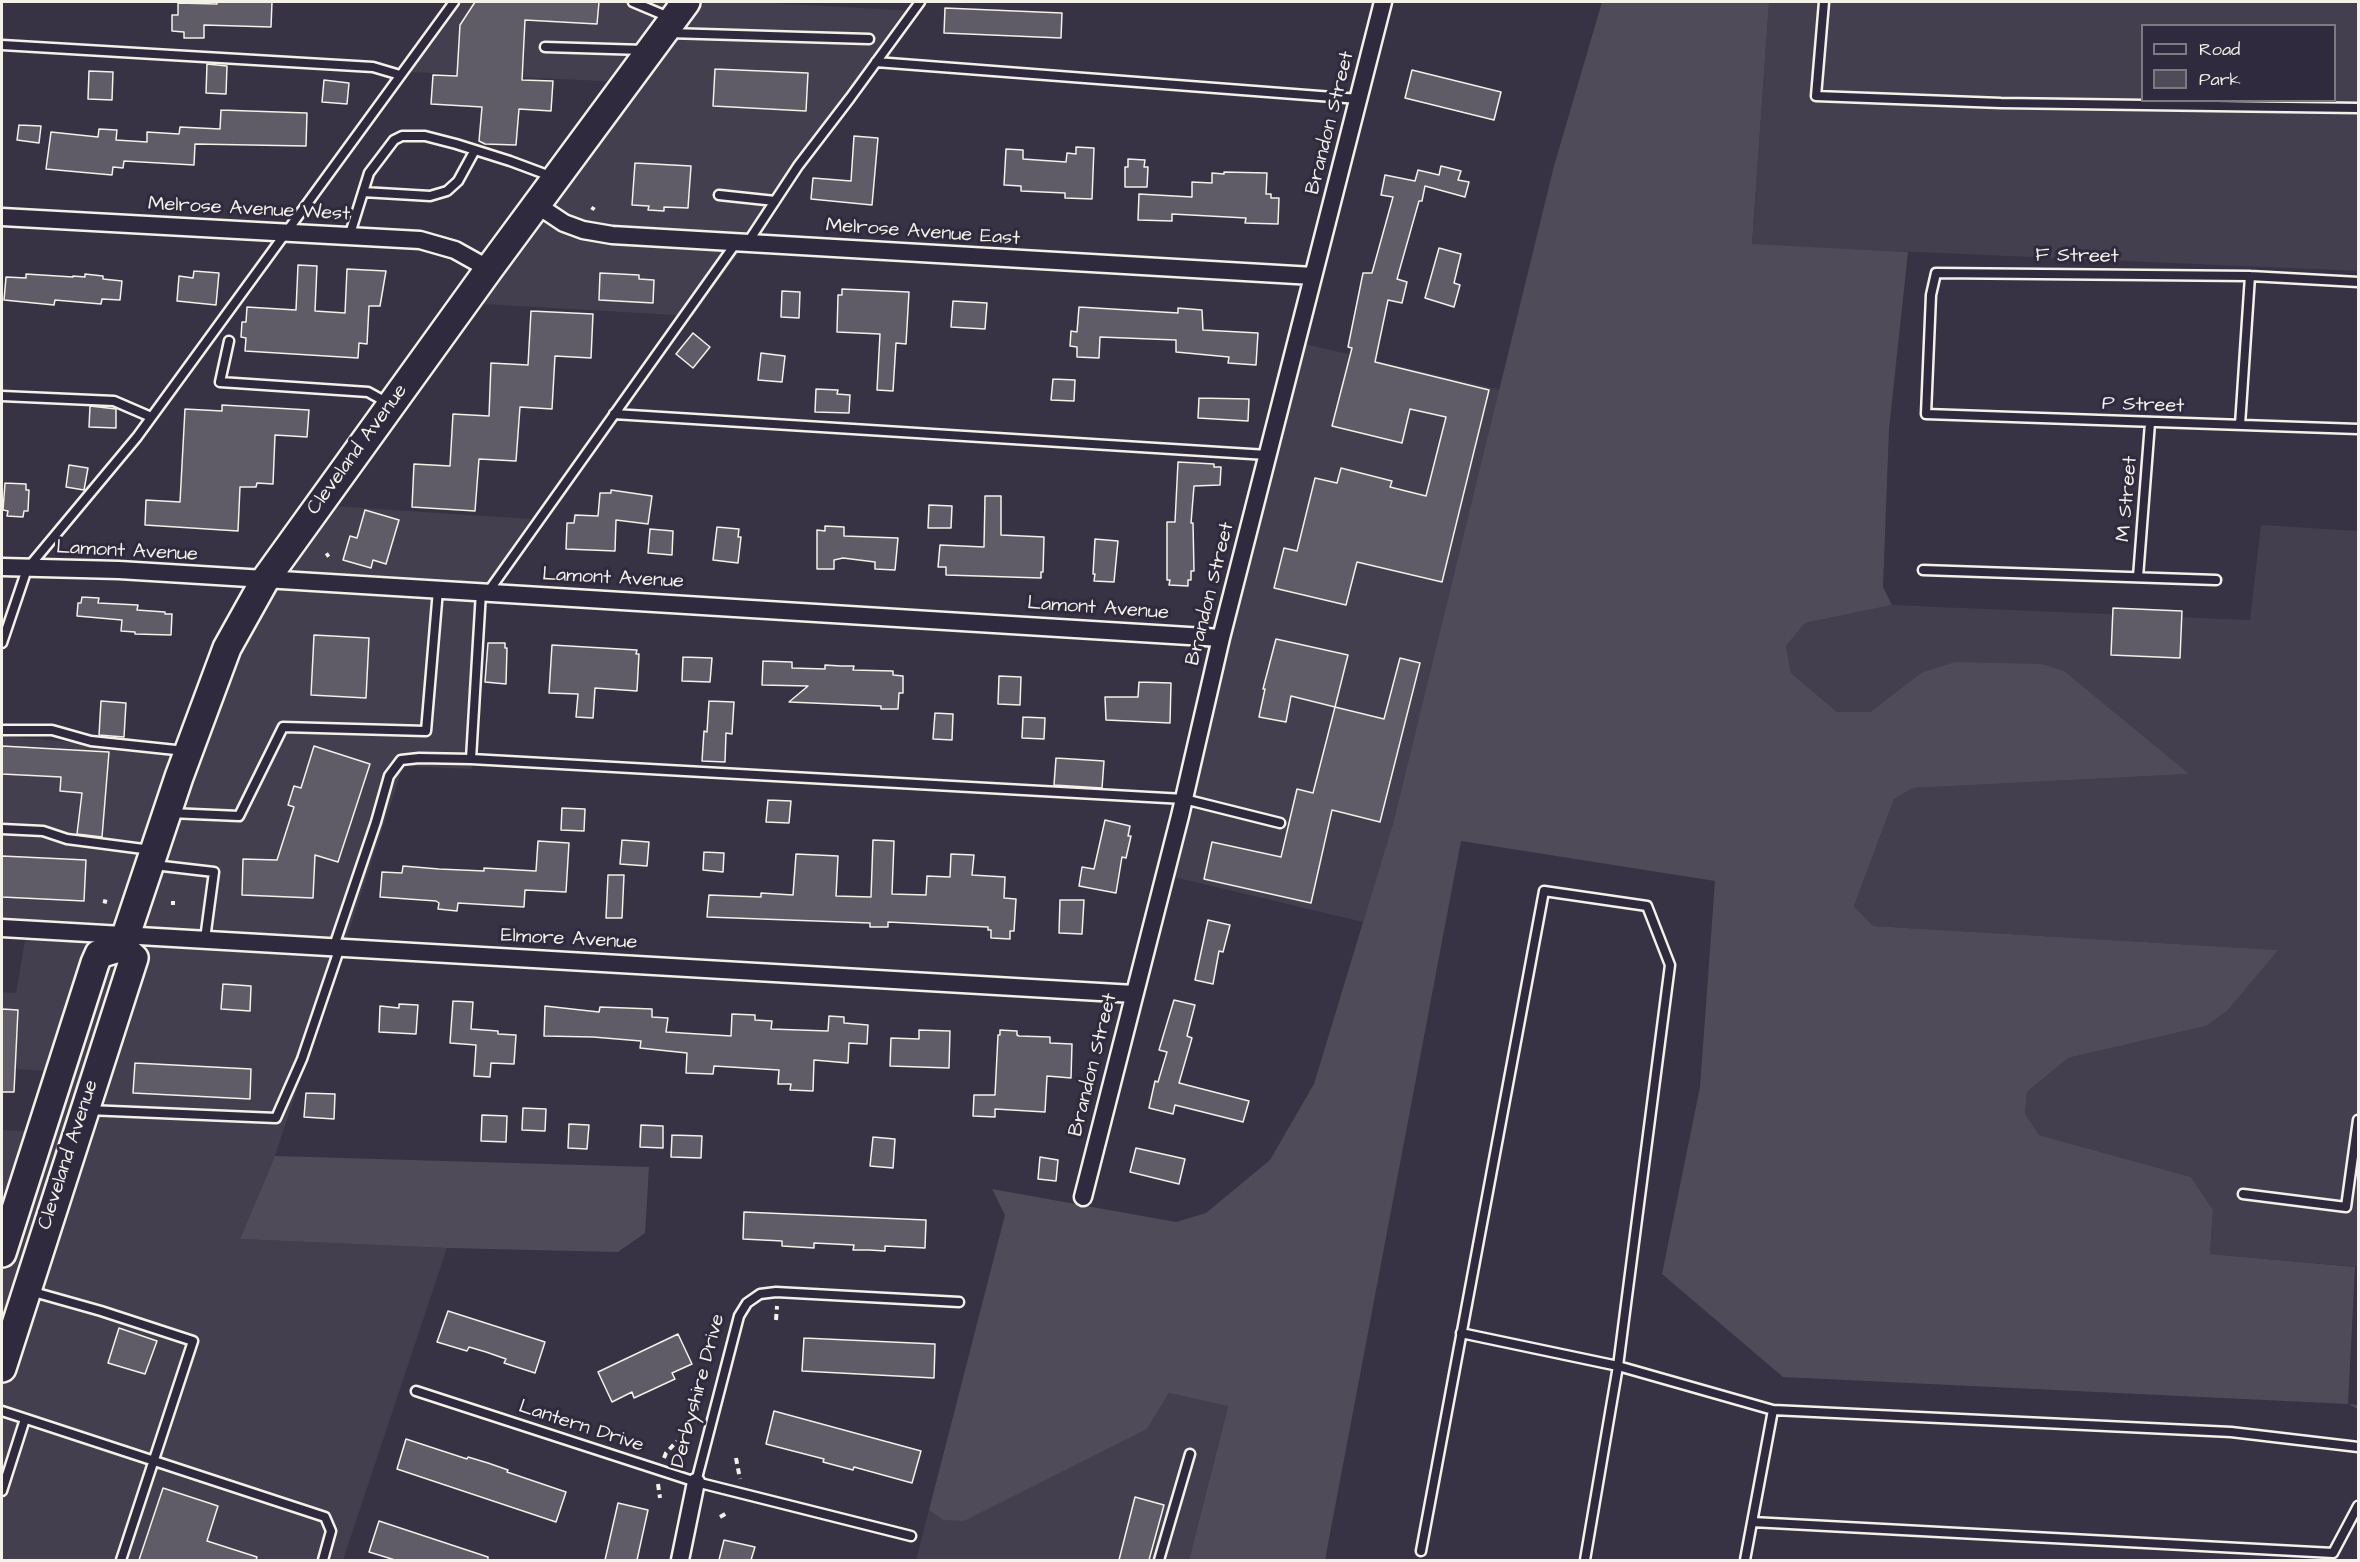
<!DOCTYPE html>
<style>
body{margin:0}
#map{position:relative;width:2360px;height:1562px;overflow:hidden;background:#373244;font-family:"Architects Daughter",sans-serif}
canvas{display:block}
.frame{position:absolute;inset:0;border:3px solid #f4f1e8;pointer-events:none}
.legend{position:absolute;left:2141px;top:24px;width:195px;height:78px;box-sizing:border-box;background:#2f2a3d;border:2px solid #7e7a81;margin:0;padding:8px 10px;list-style:none;font-size:18px;color:#f4f1e8}
.legend li{display:flex;align-items:center;gap:12px;height:30px}
.legend b{width:30px;border:2px solid #7e7a81}
</style>
<div id="map">
<canvas width="2360" height="1562"></canvas>
<div class="frame"></div>
<ul class="legend">
<li><b style="height:8px;background:#2f2a3d"></b>Road</li>
<li><b style="height:16px;background:#504b59"></b>Park</li>
</ul>
</div>
<script>
const ctx = document.querySelector('canvas').getContext('2d');
ctx.lineJoin = 'round';
function paint(path, color) { ctx.fillStyle = color; ctx.fill(path, 'evenodd'); }
const poly = rows => new Path2D(rows.map(r => 'M' + r).join(''));
function trace(path, color, width, dash) { ctx.strokeStyle = color; ctx.lineWidth = width; ctx.lineCap = dash ? 'butt' : 'round'; ctx.setLineDash(dash || []); ctx.stroke(path); }
function drawText(font, color, halo, rows, align = 'center') {
  ctx.font = font + ' "Architects Daughter",sans-serif'; ctx.lineWidth = 6; ctx.setLineDash([]); ctx.textBaseline = 'middle'; ctx.strokeStyle = halo; ctx.fillStyle = color; for (const [text, x, y, turn = 0] of rows) {
    ctx.save(); ctx.translate(x, y); ctx.rotate((+turn || 0) * Math.PI / 180); ctx.textAlign = isNaN(turn) ? turn : align; if (halo) ctx.strokeText(text, 0, 0); ctx.fillText(text, 0, 0); ctx.restore();
  }
}
paint(poly([
 [457,2,756,2,914,11,693,316,464,303,623,82,410,72],
 [1769,2,2358,2,2358,271,1752,245],
 [2142,26,2334,26,2334,100,2142,100],
 [1297,342,1501,390,1394,820,1363,922,1157,873],
 [317,505,531,519,480,593,472,769,403,766,275,1156,240,1239,447,1248,343,1560,2,1560,2,1130,26,1131,44,1071,2,1068,2,992,16,993,27,929,2,927,2,736,186,752],
 [2261,525,2358,531,2358,1267,2210,1254,2213,1210,2191,1177,2039,1135,2025,1114,2027,1092,2068,1058,2206,1026,2227,1011,2277,950,1873,926,1854,906,1894,799,1913,788,2189,774,1921,673,1870,712,1837,712,1791,673,1786,646,1805,623,1892,605,2250,620],
 [1169,1393,1228,1405,1189,1560,916,1560,929,1510,943,1520,1147,1429]
]), '#433f4e');
paint(poly([
 [1602,2,1769,2,1752,244,1908,252,1889,429,1883,587,1892,605,1805,623,1786,646,1791,673,1837,712,1870,712,1921,673,1955,662,2041,664,2064,671,2189,774,1913,788,1894,799,1854,906,1873,926,2278,950,2227,1011,2206,1026,2068,1058,2027,1092,2025,1114,2039,1135,2191,1177,2213,1210,2210,1254,2355,1267,2348,1404,2358,1405,2358,1409,2348,1404,1783,1377,1662,1274,1700,1087,1715,881,1461,841,1325,1560,1189,1560,1228,1406,1169,1393,1147,1429,964,1521,943,1520,929,1510,1005,1215,992,1189,1176,1222,1206,1213,1270,1160,1314,1084,1394,820,1554,166],
 [275,1156,649,1167,645,1233,618,1252,447,1248,240,1239]
]), '#504b59');
const building = poly([
 [217,2,272,2,271,27,204,25,204,38,184,38,184,32,172,31,172,15,178,15,178,3,217,4,217,2],
 [475,2,599,2,597,24,525,20,522,80,553,81,551,111,519,109,516,145,485,144,479,141,482,107,431,104,433,75,457,76,460,25,475,2],
 [945,8,1062,13,1061,38,944,33,945,8],
 [207,64,227,66,226,94,206,93,207,64],
 [715,69,808,73,806,111,713,106,715,69],
 [1412,70,1501,92,1494,120,1405,98,1412,70],
 [89,71,113,72,112,100,88,99,89,71],
 [324,80,349,83,347,104,322,102,324,80],
 [221,110,307,113,306,146,195,144,194,165,124,161,123,168,113,167,112,175,46,169,51,132,98,137,99,129,117,130,116,140,147,142,147,132,179,134,180,127,220,129,221,110],
 [19,125,41,126,39,143,17,140,19,125],
 [854,136,878,138,872,205,811,199,813,178,851,181,854,136],
 [1076,147,1094,148,1092,199,1065,198,1065,193,1021,191,1021,186,1004,185,1006,149,1023,150,1023,159,1066,162,1067,153,1076,154,1076,147],
 [1128,159,1145,160,1144,167,1148,167,1147,187,1125,187,1125,167,1128,167,1128,159],
 [635,163,691,166,688,208,664,207,664,211,648,210,649,206,632,205,635,163],
 [1441,166,1461,171,1458,180,1469,182,1465,197,1425,186,1422,201,1419,201,1397,279,1407,282,1402,303,1388,300,1375,362,1489,390,1442,582,1357,562,1346,605,1274,588,1284,548,1297,551,1315,478,1337,483,1341,468,1392,481,1390,487,1426,496,1446,417,1410,409,1402,443,1332,426,1352,348,1348,347,1363,273,1372,273,1393,197,1381,195,1385,175,1415,181,1418,170,1439,175,1441,166],
 [1224,172,1267,173,1266,194,1271,194,1271,198,1279,198,1278,224,1245,223,1246,218,1172,214,1172,221,1138,220,1139,194,1192,197,1192,182,1212,183,1212,173,1224,174,1224,172],
 [1439,248,1461,254,1454,283,1460,285,1454,307,1425,298,1439,248],
 [298,265,317,266,315,311,345,313,347,269,386,271,380,306,369,306,367,344,359,343,358,358,245,351,246,338,241,337,242,322,246,322,247,307,296,310,298,265],
 [194,271,219,273,216,305,177,301,179,276,193,278,194,271],
 [600,273,639,275,639,279,654,280,653,303,599,300,600,273],
 [26,274,73,277,73,276,85,277,85,274,103,276,103,279,122,281,120,300,102,299,101,304,55,300,54,305,4,300,6,277,26,278,26,274],
 [842,289,909,292,906,344,896,343,893,391,877,390,880,334,837,332,838,295,842,295,842,289],
 [782,291,800,292,799,318,781,317,782,291],
 [953,301,987,303,985,329,951,327,953,301],
 [1079,307,1178,313,1178,308,1202,310,1203,330,1258,333,1256,365,1228,363,1229,357,1176,352,1176,340,1100,337,1099,358,1077,357,1077,347,1070,346,1071,331,1077,332,1079,307],
 [531,311,593,314,591,358,555,356,552,409,520,407,516,461,479,459,475,511,412,507,414,464,450,466,453,414,489,416,491,363,528,365,531,311],
 [693,333,710,347,693,368,676,354,693,333],
 [761,353,785,356,782,382,758,380,761,353],
 [1053,379,1075,380,1074,401,1051,400,1053,379],
 [816,389,838,390,837,394,850,395,849,413,815,412,816,389],
 [1199,398,1249,399,1248,421,1198,418,1199,398],
 [222,405,309,410,307,437,275,435,273,484,257,483,256,487,240,487,238,531,145,525,146,500,180,502,185,409,222,411,222,405],
 [90,406,116,409,116,428,89,427,90,406],
 [1178,462,1214,464,1214,467,1221,467,1220,485,1194,486,1191,523,1193,523,1194,571,1191,571,1191,580,1188,580,1188,586,1169,585,1170,580,1167,580,1167,522,1175,522,1178,462],
 [69,465,88,468,84,490,66,487,69,465],
 [5,483,26,484,26,490,29,490,28,511,24,511,23,517,7,516,8,511,3,510,5,483],
 [611,490,652,496,648,524,616,520,615,551,566,549,567,523,574,523,575,515,598,516,600,493,611,493,611,490],
 [985,496,1001,496,1001,535,1044,537,1043,572,1041,572,1041,578,946,575,946,567,938,567,940,545,984,547,985,496],
 [929,505,952,506,951,528,928,528,929,505],
 [365,510,399,520,386,564,373,560,371,568,343,560,350,536,357,538,365,510],
 [825,526,844,527,844,536,898,538,895,570,875,569,875,562,843,558,834,560,834,569,817,569,817,530,825,531,825,526],
 [717,527,739,529,738,537,741,537,738,563,713,560,717,527],
 [650,529,673,531,672,555,648,553,650,529],
 [1095,539,1118,541,1114,582,1094,581,1095,574,1093,574,1095,539],
 [82,597,99,598,98,603,138,605,137,610,165,612,165,614,172,614,171,635,135,634,135,632,121,631,122,620,77,616,78,603,81,603,82,597],
 [2113,608,2182,611,2180,658,2111,655,2113,608],
 [314,635,369,638,366,698,311,695,314,635],
 [1276,639,1348,655,1335,707,1291,696,1286,722,1259,717,1265,689,1263,689,1276,639],
 [488,643,505,643,505,648,507,648,506,684,485,682,488,643],
 [552,645,637,650,636,654,639,654,637,691,595,688,593,718,576,717,578,694,549,693,552,645],
 [683,657,712,658,710,682,682,681,683,657],
 [1400,658,1420,663,1380,822,1332,810,1311,903,1204,879,1212,842,1281,857,1297,789,1313,793,1335,707,1384,719,1400,658],
 [763,661,792,662,792,668,825,669,825,665,841,666,854,666,853,670,893,671,893,675,903,676,903,693,899,693,898,709,881,709,881,706,789,702,808,686,762,685,763,661],
 [999,676,1021,677,1020,705,998,704,999,676],
 [1139,682,1171,683,1170,723,1106,720,1105,697,1138,697,1139,682],
 [101,701,126,703,124,737,99,735,101,701],
 [709,701,734,702,732,734,726,733,725,762,702,761,704,731,707,732,709,701],
 [935,713,953,714,952,740,933,739,935,713],
 [1023,717,1045,718,1044,739,1022,738,1023,717],
 [2,746,109,752,102,837,77,834,82,793,60,791,61,777,2,774,2,746],
 [314,746,370,764,338,862,315,855,313,898,242,895,243,859,277,860,294,807,288,805,294,786,301,788,314,746],
 [1056,758,1104,761,1102,788,1054,785,1056,758],
 [768,800,791,801,789,823,766,822,768,800],
 [562,808,585,809,584,831,561,830,562,808],
 [1105,820,1130,826,1128,836,1131,836,1126,858,1122,857,1116,893,1079,886,1082,867,1094,869,1105,820],
 [622,840,649,842,647,866,620,864,622,840],
 [873,840,894,841,892,894,926,895,927,876,950,877,951,854,974,855,972,875,1005,877,1004,898,1016,899,1014,931,1010,931,1010,939,991,938,991,930,988,930,988,927,888,922,888,927,870,927,870,923,707,917,709,895,761,897,761,893,793,895,796,854,838,856,836,896,871,897,873,840],
 [538,841,569,843,566,892,525,890,524,907,458,903,457,911,438,909,439,903,436,901,380,897,382,872,402,873,403,866,439,869,484,871,484,868,536,871,538,841],
 [704,852,724,853,723,872,703,870,704,852],
 [2,856,86,860,84,901,2,897,2,856],
 [608,875,624,875,622,918,606,918,608,875],
 [1060,900,1084,900,1082,934,1059,933,1060,900],
 [1208,920,1230,925,1223,952,1219,951,1213,984,1195,980,1208,920],
 [223,984,251,986,250,1011,221,1009,223,984],
 [1174,1000,1195,1005,1187,1036,1192,1038,1179,1083,1249,1101,1243,1122,1175,1105,1173,1114,1149,1108,1155,1081,1158,1082,1167,1052,1159,1050,1174,1000],
 [453,1001,473,1002,471,1029,498,1031,498,1034,516,1035,514,1064,491,1063,490,1077,474,1076,476,1045,450,1043,453,1001],
 [399,1004,418,1005,416,1034,379,1032,380,1006,399,1008,399,1004],
 [545,1006,599,1012,600,1007,652,1009,652,1017,668,1018,666,1032,731,1036,732,1014,755,1015,755,1020,772,1021,771,1029,828,1031,829,1016,844,1017,844,1023,868,1025,867,1044,849,1043,848,1063,814,1060,813,1091,790,1090,791,1084,778,1084,779,1070,714,1066,713,1074,686,1073,687,1053,640,1048,641,1041,593,1037,544,1036,545,1006],
 [2,1009,18,1010,14,1092,2,1092,2,1009],
 [919,1030,950,1031,949,1068,890,1066,891,1038,919,1039,919,1030],
 [1000,1030,1017,1031,1017,1035,1019,1036,1050,1037,1050,1043,1072,1044,1071,1078,1047,1076,1045,1112,995,1109,995,1117,973,1116,974,1095,995,1095,998,1035,1000,1035,1000,1030],
 [135,1063,251,1069,250,1099,133,1093,135,1063],
 [306,1093,335,1094,334,1119,304,1117,306,1093],
 [523,1108,546,1109,545,1131,522,1130,523,1108],
 [482,1115,507,1116,506,1142,481,1141,482,1115],
 [569,1124,589,1125,587,1149,568,1148,569,1124],
 [641,1125,663,1126,663,1148,640,1147,641,1125],
 [672,1135,702,1136,701,1158,671,1157,672,1135],
 [873,1137,895,1139,893,1168,870,1166,873,1137],
 [1136,1148,1185,1159,1179,1184,1130,1172,1136,1148],
 [1040,1157,1058,1160,1056,1181,1038,1179,1040,1157],
 [744,1212,926,1220,925,1248,885,1246,885,1251,869,1250,853,1250,854,1245,814,1243,814,1248,782,1246,782,1241,743,1239,744,1212],
 [448,1311,545,1342,535,1373,504,1363,506,1359,486,1352,469,1347,467,1351,437,1342,448,1311],
 [119,1328,157,1341,145,1374,108,1363,119,1328],
 [678,1334,692,1364,672,1373,675,1379,634,1398,632,1392,612,1402,598,1372,678,1334],
 [804,1338,935,1344,934,1378,802,1371,804,1338],
 [774,1411,921,1451,912,1483,854,1467,853,1470,823,1462,824,1459,766,1444,774,1411],
 [406,1439,467,1459,468,1457,488,1463,508,1470,507,1472,566,1492,556,1522,397,1469,406,1439],
 [163,1488,218,1506,207,1541,257,1557,256,1560,139,1560,163,1488],
 [1135,1497,1164,1505,1149,1560,1119,1560,1135,1497],
 [618,1503,648,1510,637,1560,605,1560,618,1503],
 [379,1521,488,1557,488,1560,395,1560,369,1552,379,1521],
 [724,1540,755,1547,751,1560,719,1560,724,1540]
]);
paint(building, '#5f5c67');
trace(building, '#f4f1e8', 1.5);
const service = poly([
 [633,2,671,18],
 [1824,2,1816,96,2001,103,2358,108],
 [669,33,869,39],
 [2,45,373,67,400,75],
 [545,47,644,50],
 [876,62,1359,99],
 [363,192,430,196,447,191,458,181,475,150],
 [719,195,775,201],
 [349,237,369,173,394,140,402,136,425,136,456,144,510,161,553,177],
 [748,242,798,166,850,98,920,2],
 [2358,282,2250,276,1936,273,1931,295,1926,414,2358,429],
 [229,341,220,382,368,392,388,403],
 [2,396,114,401,151,417],
 [614,414,1267,455],
 [2240,425,2250,276],
 [1923,570,2216,580],
 [2138,577,2150,423],
 [488,592,736,243],
 [2,643,27,569,137,437,454,2],
 [2,730,52,730,91,741,185,751],
 [471,759,1184,799,1280,823],
 [170,813,239,816,283,727,426,731,438,590],
 [2,829,43,831,67,839,151,850],
 [154,865,214,872,205,939],
 [334,946,376,822,389,776,401,760,419,758,471,759,481,592],
 [88,1110,276,1118,302,1059,340,947],
 [2243,1194,2346,1207,2358,1120],
 [30,1291,101,1311,193,1341,121,1560],
 [1461,1333,1618,1366,1585,1560],
 [416,1391,696,1482,911,1536],
 [2,1411,325,1517,331,1531,323,1560],
 [696,1482,739,1316,747,1303,760,1294,776,1292,959,1302],
 [2,1491,25,1419],
 [1752,1522,2333,1553,2358,1506],
 [1421,1551,1544,891,1647,906,1670,965,1618,1366,1773,1410,2231,1432,2358,1447],
 [1159,1560,1190,1454],
 [1745,1560,1773,1410]
]);
const minor = poly([
 [537,205,564,223,583,230,612,235,1313,276],
 [2,217,420,240,455,250,489,269],
 [2,567,119,570,1221,638],
 [2,928,1134,994],
 [1083,1197,1180,816,1221,638,1383,2],
 [680,1560,696,1482]
]);
const primary = poly([
 [122,947,179,777,227,648,265,580,489,269,686,2],
 [2,1253,95,963,99,954,122,947],
 [2,1368,134,958,122,947]
]);
trace(service, '#f4f1e8', 13);
trace(minor, '#f4f1e8', 21);
trace(primary, '#f4f1e8', 32);
trace(poly([
 [592,210,594,207],
 [326,556,329,554],
 [103,901,107,902],
 [171,903,175,903],
 [776,1320,777,1306],
 [664,1458,666,1453,677,1441],
 [736,1458,740,1479],
 [658,1484,660,1498],
 [720,1517,729,1512]
]), '#f4f1e8', 4, [6, 4.5]);
trace(service, '#2f2a3d', 8);
trace(minor, '#2f2a3d', 16);
trace(primary, '#2f2a3d', 27);
drawText('20px', '#f4f1e8', '#2f2a3d', [
 ["Brandon Street",1331,123,-76],
 ["Melrose Avenue West",249,210,3],
 ["Melrose Avenue East",923,233,4],
 ["F Street",2077,257,1],
 ["P Street",2143,406,2],
 ["Cleveland Avenue",358,450,-54],
 ["M Street",2128,499,-85],
 ["Lamont Avenue",127,552,3],
 ["Lamont Avenue",613,579,3],
 ["Brandon Street",1211,594,-76],
 ["Lamont Avenue",1098,609,4],
 ["Elmore Avenue",569,940,3],
 ["Brandon Street",1094,1065,-76],
 ["Cleveland Avenue",69,1155,-72],
 ["Derbyshire Drive",699,1391,-75],
 ["Lantern Drive",581,1427,18]
]);
</script>
